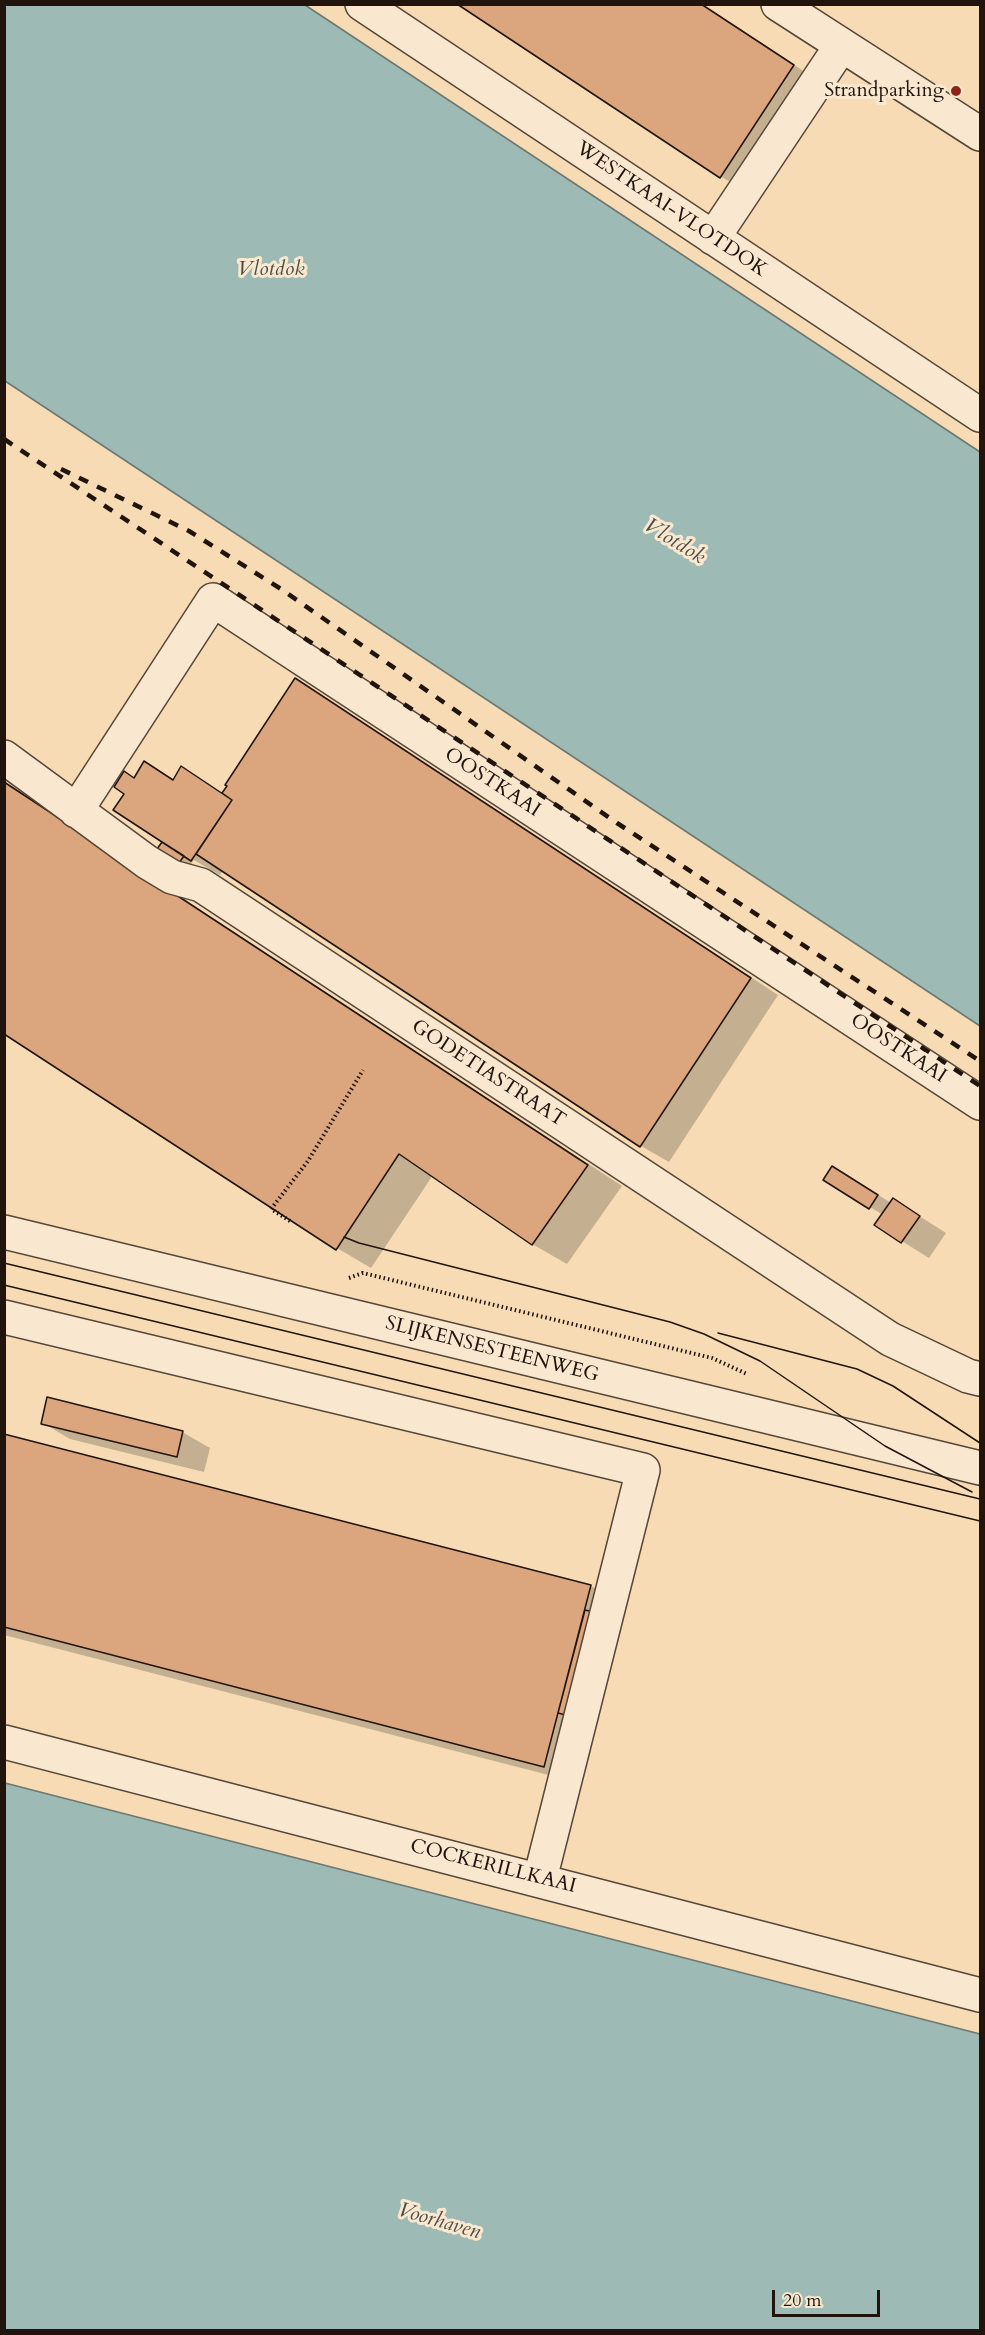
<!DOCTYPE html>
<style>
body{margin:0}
#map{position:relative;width:985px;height:2335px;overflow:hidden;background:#f6dbb5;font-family:Cardo,serif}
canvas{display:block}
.frame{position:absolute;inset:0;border:6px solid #20140d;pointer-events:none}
.scale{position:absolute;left:772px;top:2290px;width:108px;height:27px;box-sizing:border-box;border:3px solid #20140d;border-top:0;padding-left:8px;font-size:18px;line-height:21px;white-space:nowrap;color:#20140d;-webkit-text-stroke:4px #f9e8cf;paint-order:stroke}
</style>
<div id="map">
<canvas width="985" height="2335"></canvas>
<div class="frame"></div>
<div class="scale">20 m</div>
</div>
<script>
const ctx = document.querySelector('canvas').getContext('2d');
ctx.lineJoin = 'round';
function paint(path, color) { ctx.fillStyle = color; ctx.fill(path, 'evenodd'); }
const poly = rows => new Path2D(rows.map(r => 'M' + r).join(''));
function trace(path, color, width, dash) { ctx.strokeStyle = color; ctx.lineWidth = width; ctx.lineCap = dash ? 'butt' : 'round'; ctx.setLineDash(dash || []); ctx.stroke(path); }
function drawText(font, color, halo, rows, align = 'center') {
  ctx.font = font + ' Cardo,serif'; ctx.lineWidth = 6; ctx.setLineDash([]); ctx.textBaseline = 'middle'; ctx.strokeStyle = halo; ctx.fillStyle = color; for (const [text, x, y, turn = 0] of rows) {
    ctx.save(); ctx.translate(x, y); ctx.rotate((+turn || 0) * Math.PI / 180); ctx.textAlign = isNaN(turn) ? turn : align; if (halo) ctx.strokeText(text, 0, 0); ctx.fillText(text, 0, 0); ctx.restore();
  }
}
const water = poly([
 [4,5,305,5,980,452,980,1026,5,381,4,5],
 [5,1783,980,2034,980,2330,5,2330,5,1783]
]);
paint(water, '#9ebab4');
trace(water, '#6c7871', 1.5);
paint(poly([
 [460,4,702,4,820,82,748,192,720,176],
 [296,680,323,696,778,995,669,1162,641,1146,240,879,223,870,220,875,194,860,189,867,180,862,164,841,135,779,174,781,182,768,224,794],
 [4,781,622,1186,567,1264,532,1244,433,1175,371,1268,337,1248,4,1032],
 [825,1179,860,1183,891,1203,894,1200,946,1233,929,1258,876,1225,883,1215],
 [43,1423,182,1432,210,1448,204,1472,70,1439],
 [4,1435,591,1586,619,1602,572,1781,4,1635]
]), '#0003');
const building = poly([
 [457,4,701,4,794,65,720,178,457,4],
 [295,678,751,978,640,1147,196,854,232,800,222,793,227,786,225,785,295,678],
 [144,761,173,780,181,766,232,800,191,861,113,810,124,794,114,787,124,771,134,778,144,761],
 [4,782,588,1165,532,1245,399,1154,336,1250,4,1034,4,782],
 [162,842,184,856,179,863,157,849,162,842],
 [832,1166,878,1195,869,1209,823,1180,832,1166],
 [893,1198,920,1216,901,1243,874,1225,893,1198],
 [47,1397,183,1431,177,1457,41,1424,47,1397],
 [4,1434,591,1585,544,1767,4,1627,4,1434],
 [585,1610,611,1616,584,1720,558,1713,585,1610]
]);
paint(building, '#dba57e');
trace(building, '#20140d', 1.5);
const minor = poly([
 [362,4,980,415],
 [778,4,980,134],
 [713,238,841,46],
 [4,757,147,862,172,877,201,885,890,1339,968,1376,980,1379],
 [76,811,213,600,980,1103],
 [4,1232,980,1468],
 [4,1317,643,1470,540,1879],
 [4,1742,980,1995]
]);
trace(minor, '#564637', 36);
trace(poly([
 [290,1221,271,1209,308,1161,363,1070],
 [349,1278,363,1273,712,1358,747,1374]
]), '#20140d', 4, [1.5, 3]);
trace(minor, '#f9e8cf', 33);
trace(poly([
 [344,1237,359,1243,670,1322,704,1334,760,1361,885,1446,972,1492],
 [4,1263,980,1499],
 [4,1285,980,1521],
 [718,1333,857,1369,893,1386,980,1443]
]), '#20140d', 1.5);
trace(poly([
 [4,439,980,1086],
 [61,469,189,531,281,589,617,823,980,1061]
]), '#20140d', 4.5, [10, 10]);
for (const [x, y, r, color] of [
 [956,91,6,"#8f2418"]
]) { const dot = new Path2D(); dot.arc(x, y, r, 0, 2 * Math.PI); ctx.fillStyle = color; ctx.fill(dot); trace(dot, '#f9e8cf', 2); }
drawText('20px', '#20140d', '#f9e8cf', [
 ["Strandparking",944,91]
], 'right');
drawText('20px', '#20140d', '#f9e8cf', [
 ["WESTKAAI-VLOTDOK",671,210,34],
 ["OOSTKAAI",492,783,33],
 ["OOSTKAAI",898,1049,33],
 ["GODETIASTRAAT",488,1074,33],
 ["SLIJKENSESTEENWEG",492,1350,14],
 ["COCKERILLKAAI",493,1867,14]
]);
drawText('italic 21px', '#4c4e47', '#f9e8cf', [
 ["Vlotdok",271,270],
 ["Vlotdok",674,542,32],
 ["Voorhaven",439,2222,16]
]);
</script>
